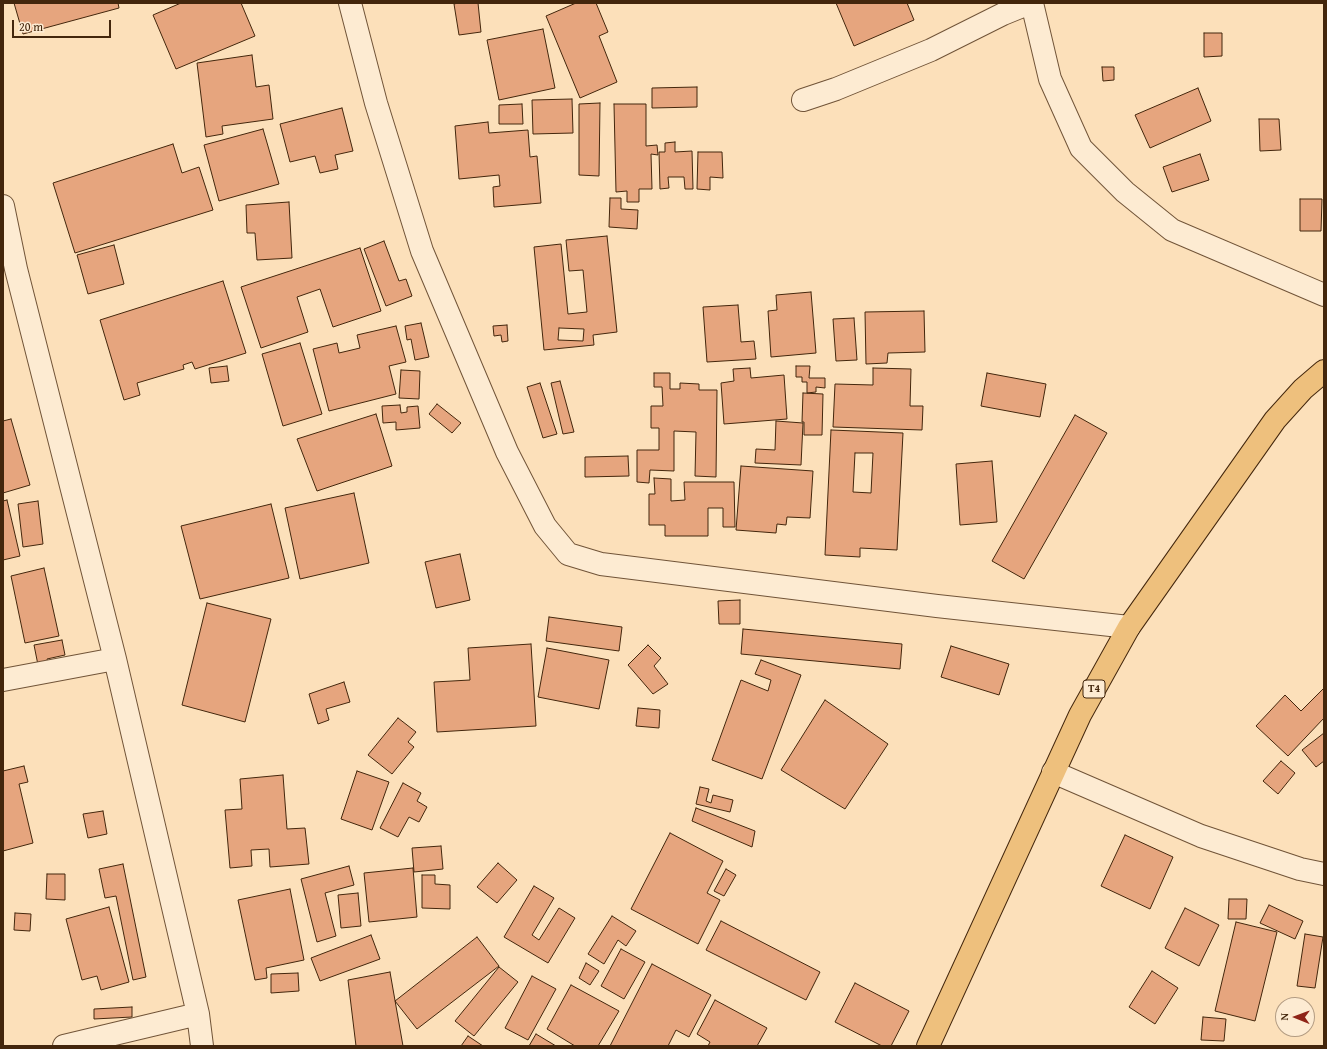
<!DOCTYPE html>
<style>
body{margin:0}
#map{position:relative;width:1327px;height:1049px;overflow:hidden;background:#fce0ba;font-family:"Gentium Book Plus",serif}
canvas{display:block}
.frame{position:absolute;inset:0;border:4px solid #43260c;pointer-events:none}
.north{position:absolute;left:1275px;top:997px;width:40px;height:40px;box-sizing:border-box;background:#fdebd2;border:1px solid #b39c83;border-radius:50%;rotate:271deg;font-size:11px;font-weight:700;line-height:16px;text-align:center;color:#43260c}
.north::after{content:'';display:block;margin:auto;width:14px;height:18px;background:#8f2418;clip-path:polygon(50% 0,100% 100%,50% 72%,0 100%)}
.scale{position:absolute;left:12px;top:20px;width:99px;height:18px;box-sizing:border-box;border:2px solid #43260c;border-top:0;padding-left:5px;font-size:12px;line-height:14px;white-space:nowrap;color:#43260c;-webkit-text-stroke:3px #fdebd2;paint-order:stroke}
</style>
<div id="map">
<canvas width="1327" height="1049"></canvas>
<div class="frame"></div>
<div class="north">N</div>
<div class="scale">20 m</div>
</div>
<script>
const ctx = document.querySelector('canvas').getContext('2d');
ctx.lineJoin = 'round';
function paint(path, color) { ctx.fillStyle = color; ctx.fill(path, 'evenodd'); }
const poly = rows => new Path2D(rows.map(r => 'M' + r).join(''));
function trace(path, color, width, dash) { ctx.strokeStyle = color; ctx.lineWidth = width; ctx.lineCap = dash ? 'butt' : 'round'; ctx.setLineDash(dash || []); ctx.stroke(path); }
function drawText(font, color, halo, rows, align = 'center') {
  ctx.font = font + ' "Gentium Book Plus",serif'; ctx.lineWidth = 3; ctx.setLineDash([]); ctx.textBaseline = 'middle'; ctx.strokeStyle = halo; ctx.fillStyle = color; for (const [text, x, y, turn = 0] of rows) {
    ctx.save(); ctx.translate(x, y); ctx.rotate((+turn || 0) * Math.PI / 180); ctx.textAlign = isNaN(turn) ? turn : align; if (halo) ctx.strokeText(text, 0, 0); ctx.fillText(text, 0, 0); ctx.restore();
  }
}
const building = poly([
 [14,3,118,3,119,8,23,34,14,3],
 [181,3,241,3,255,36,176,69,153,15,181,3],
 [458,3,478,3,481,32,459,35,454,4,458,3],
 [576,3,596,3,608,32,599,36,617,82,580,98,546,16,576,3],
 [836,3,907,3,914,20,854,46,836,3],
 [543,29,555,88,499,100,487,40,543,29],
 [1204,33,1222,33,1222,56,1204,57,1204,33],
 [252,55,256,87,269,85,273,119,222,126,223,134,206,137,197,63,252,55],
 [1102,67,1114,67,1114,80,1103,81,1102,67],
 [697,87,697,107,652,108,652,88,697,87],
 [1198,88,1211,121,1150,148,1135,115,1198,88],
 [572,99,573,133,533,134,532,100,572,99],
 [600,103,599,176,579,175,579,104,600,103],
 [522,104,523,124,499,124,499,105,522,104],
 [614,104,646,104,646,146,657,145,658,155,651,154,652,189,639,189,639,202,627,202,627,191,616,192,614,104],
 [342,108,353,151,335,155,338,169,320,173,315,156,290,162,280,124,342,108],
 [1259,119,1279,119,1281,150,1260,151,1259,119],
 [488,122,489,133,528,130,530,157,537,156,541,203,494,207,493,187,500,186,499,175,459,179,455,126,488,122],
 [263,129,279,184,219,201,204,145,263,129],
 [675,142,675,152,692,151,693,189,685,189,684,177,668,177,669,188,660,189,659,152,665,152,665,143,675,142],
 [173,144,182,173,199,167,213,210,75,253,53,183,173,144],
 [698,152,722,152,723,178,710,177,710,190,697,189,698,152],
 [1200,154,1209,180,1172,192,1163,167,1200,154],
 [610,198,621,198,621,209,638,210,637,229,609,227,610,198],
 [1300,199,1322,199,1321,231,1300,231,1300,199],
 [289,202,292,258,257,260,255,233,247,233,246,205,289,202],
 [607,236,617,332,593,335,594,345,544,350,534,247,561,244,568,314,587,312,583,270,569,271,566,240,607,236],
 [559,328,584,329,583,341,558,340,559,328],
 [384,241,399,281,406,279,412,296,386,306,364,249,384,241],
 [114,245,124,284,88,294,77,255,114,245],
 [360,248,381,311,333,327,320,289,297,297,308,332,261,348,241,287,360,248],
 [223,281,246,353,195,369,192,362,183,365,184,369,137,383,140,395,124,400,100,320,223,281],
 [811,292,816,353,771,357,768,311,777,310,776,295,811,292],
 [738,305,741,342,754,341,756,359,707,362,703,307,738,305],
 [924,311,925,352,888,353,887,363,866,364,865,312,924,311],
 [854,318,857,360,836,361,833,319,854,318],
 [421,323,429,357,415,360,411,339,407,340,405,326,421,323],
 [507,325,508,341,502,342,501,335,494,336,493,326,507,325],
 [396,326,406,362,389,366,396,394,329,411,313,349,337,343,339,353,360,348,357,335,396,326],
 [300,343,322,414,283,426,262,354,300,343],
 [227,366,229,381,211,383,209,368,227,366],
 [796,366,810,366,809,378,825,378,825,388,816,387,816,392,807,393,807,382,802,382,802,377,796,377,796,366],
 [750,368,751,378,784,375,787,419,724,424,721,383,734,381,733,369,750,368],
 [873,368,911,369,910,406,923,406,922,430,833,427,835,384,873,385,873,368],
 [401,370,420,371,419,399,399,398,401,370],
 [654,373,670,373,670,389,680,389,680,383,699,384,699,390,717,390,716,477,695,476,696,432,674,431,674,471,650,470,649,483,637,482,637,450,659,450,659,428,651,428,651,406,663,406,662,387,654,387,654,373],
 [987,373,1046,384,1040,417,981,406,987,373],
 [560,381,574,432,563,434,551,383,560,381],
 [540,383,557,434,543,438,527,387,540,383],
 [803,393,823,394,822,435,804,435,804,422,802,422,803,393],
 [437,404,461,423,452,433,429,414,437,404],
 [400,405,401,413,407,412,407,407,418,406,420,428,396,430,396,422,383,423,382,406,400,405],
 [376,414,392,466,317,491,297,439,376,414],
 [1075,415,1107,433,1024,579,992,561,1075,415],
 [11,419,30,485,3,493,3,421,11,419],
 [776,421,803,423,801,465,755,463,756,449,775,450,776,421],
 [831,430,903,433,897,550,860,548,860,557,825,555,831,430],
 [855,453,873,453,871,493,853,492,855,453],
 [628,456,629,476,585,477,585,457,628,456],
 [992,461,997,522,960,525,956,464,992,461],
 [741,466,813,471,810,518,787,517,786,525,777,524,776,533,736,530,741,466],
 [654,478,671,479,671,501,685,500,684,482,734,482,735,527,723,527,723,508,708,508,708,536,665,536,665,525,649,525,649,494,655,494,654,478],
 [354,493,369,563,300,579,285,508,354,493],
 [7,500,20,556,3,560,3,501,7,500],
 [38,501,43,544,23,547,18,504,38,501],
 [271,504,289,578,200,599,181,526,271,504],
 [460,554,470,600,436,608,425,562,460,554],
 [44,568,59,636,25,643,11,576,44,568],
 [740,600,740,624,719,624,718,601,740,600],
 [207,603,271,619,245,722,182,705,207,603],
 [549,617,622,627,619,651,546,641,549,617],
 [743,629,902,644,900,669,741,654,743,629],
 [62,640,65,655,47,659,48,663,38,665,34,645,62,640],
 [531,644,536,726,437,732,434,682,470,680,468,648,531,644],
 [648,645,661,658,654,666,668,684,653,694,628,665,648,645],
 [951,646,1009,664,999,695,941,677,951,646],
 [547,648,609,660,599,709,538,697,547,648],
 [761,660,801,675,762,779,712,760,741,680,768,691,771,680,755,674,761,660],
 [344,682,350,702,326,709,329,720,318,724,309,694,344,682],
 [1324,688,1324,718,1288,756,1256,726,1285,695,1301,711,1324,688],
 [825,700,888,744,845,809,781,770,825,700],
 [638,708,660,710,659,728,636,726,638,708],
 [398,718,416,732,408,742,414,747,392,774,368,755,398,718],
 [1324,733,1324,761,1316,767,1302,750,1324,733],
 [1281,761,1295,773,1278,794,1263,781,1281,761],
 [24,766,28,782,19,784,33,843,3,851,3,771,24,766],
 [357,771,389,782,372,830,341,819,357,771],
 [283,775,287,829,305,828,309,864,270,867,269,849,251,850,252,866,230,868,225,810,242,809,240,779,283,775],
 [403,783,421,793,417,801,427,807,419,822,409,817,398,837,380,828,403,783],
 [700,787,709,789,706,801,711,803,713,795,733,800,730,812,696,804,700,787],
 [696,808,755,831,752,847,692,821,696,808],
 [103,811,107,834,88,838,83,814,103,811],
 [670,833,723,861,707,893,720,900,698,944,631,909,670,833],
 [1125,835,1173,857,1150,909,1101,886,1125,835],
 [441,846,443,869,414,872,412,848,441,846],
 [498,863,517,880,497,903,477,887,498,863],
 [123,864,146,977,133,980,116,896,105,898,99,869,123,864],
 [349,866,354,885,325,893,336,936,317,942,301,879,349,866],
 [413,868,417,917,369,922,364,873,413,868],
 [726,869,736,875,724,896,714,891,726,869],
 [47,874,65,874,65,900,46,899,47,874],
 [422,875,435,875,435,884,450,885,450,909,422,908,422,875],
 [534,886,554,898,532,935,539,940,559,908,575,918,548,963,504,937,534,886],
 [290,889,304,960,266,968,267,978,255,980,238,900,290,889],
 [358,893,361,926,341,928,338,895,358,893],
 [1229,899,1247,899,1246,919,1228,919,1229,899],
 [1269,905,1303,921,1295,939,1260,923,1269,905],
 [109,907,129,982,101,990,97,976,82,980,66,919,109,907],
 [1185,908,1219,925,1199,966,1165,948,1185,908],
 [15,913,31,914,30,931,14,930,15,913],
 [612,916,636,931,626,946,618,940,604,964,588,954,612,916],
 [721,921,820,972,806,1000,706,950,721,921],
 [1236,922,1277,932,1255,1021,1215,1011,1236,922],
 [1305,934,1323,937,1315,988,1297,986,1305,934],
 [371,935,380,959,320,981,311,958,371,935],
 [477,937,499,966,417,1029,395,1001,477,937],
 [621,949,645,962,624,999,601,986,621,949],
 [586,963,599,971,590,985,579,978,586,963],
 [652,964,711,995,689,1037,676,1030,668,1046,610,1046,652,964],
 [499,967,518,982,474,1036,455,1021,499,967],
 [1152,971,1178,988,1155,1024,1129,1007,1152,971],
 [390,972,403,1046,356,1046,348,980,390,972],
 [298,973,299,991,271,993,271,974,298,973],
 [532,976,556,989,528,1040,505,1028,532,976],
 [855,983,909,1011,891,1046,882,1046,835,1022,855,983],
 [571,985,619,1011,598,1046,575,1046,547,1029,571,985],
 [715,1000,767,1028,757,1046,708,1046,710,1042,697,1034,715,1000],
 [132,1007,132,1017,94,1019,94,1009,132,1007],
 [1203,1017,1226,1019,1224,1041,1201,1040,1203,1017],
 [536,1034,556,1046,529,1046,536,1034],
 [468,1036,483,1046,461,1046,468,1036]
]);
paint(building, '#e6a57e');
trace(building, '#43260c', 1);
const minor = poly([
 [350,3,376,103,422,251,507,452,545,526,568,554,601,564,937,606,1129,627],
 [1032,3,1050,79,1081,148,1125,192,1172,230,1324,295],
 [803,100,836,89,931,50,1003,14,1030,3],
 [3,206,16,269,115,659,198,1014,202,1046],
 [3,680,115,659],
 [1053,772,1201,836,1300,869,1324,874],
 [64,1046,198,1014]
]);
const highway = poly([
 [928,1046,1080,715,1129,627,1275,420,1303,389,1324,371]
]);
trace(minor, '#715438', 24);
trace(highway, '#43260c', 24);
trace(minor, '#fdebd2', 22);
trace(highway, '#eec07d', 22);
for (const [x, y, w] of [
 [1094,689,22]
]) { const box = new Path2D(); box.roundRect(x - w / 2, y - 9, w, 18, 3); ctx.fillStyle = '#fdebd2'; ctx.fill(box); trace(box, '#43260c', 1); }
drawText('bold 11px', '#43260c', null, [
 ["T4",1094,689]
]);
</script>
